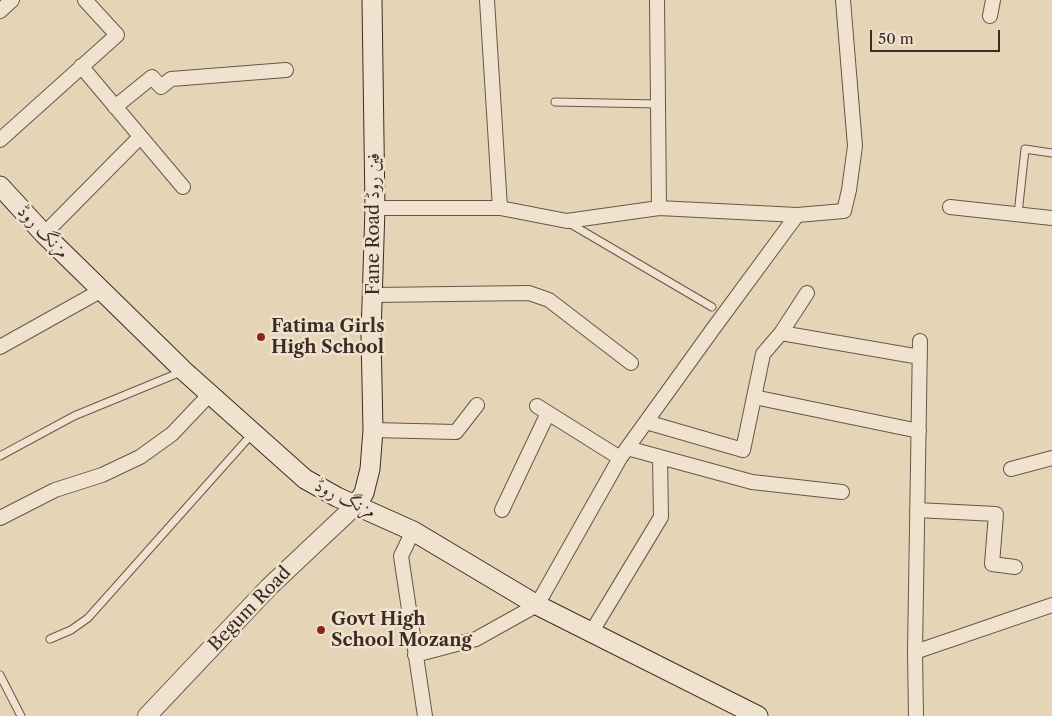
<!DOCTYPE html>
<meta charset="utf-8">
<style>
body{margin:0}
#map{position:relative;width:1052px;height:716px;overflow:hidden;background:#e6d4b7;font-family:"Libre Caslon Text",serif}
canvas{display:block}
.scale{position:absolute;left:870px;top:30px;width:130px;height:22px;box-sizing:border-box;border:2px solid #3e2c24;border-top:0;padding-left:6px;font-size:15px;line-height:18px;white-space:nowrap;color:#3e2c24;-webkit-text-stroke:4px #efe3d0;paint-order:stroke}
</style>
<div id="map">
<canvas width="1052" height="716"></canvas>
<div class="scale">50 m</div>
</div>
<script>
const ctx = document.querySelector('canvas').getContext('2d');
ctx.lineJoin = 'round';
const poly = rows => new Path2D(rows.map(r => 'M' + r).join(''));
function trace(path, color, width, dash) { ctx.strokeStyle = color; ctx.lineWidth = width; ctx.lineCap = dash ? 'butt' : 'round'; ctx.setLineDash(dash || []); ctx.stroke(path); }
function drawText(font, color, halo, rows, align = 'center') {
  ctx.font = font + ' "Libre Caslon Text",Amiri,serif'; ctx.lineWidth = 5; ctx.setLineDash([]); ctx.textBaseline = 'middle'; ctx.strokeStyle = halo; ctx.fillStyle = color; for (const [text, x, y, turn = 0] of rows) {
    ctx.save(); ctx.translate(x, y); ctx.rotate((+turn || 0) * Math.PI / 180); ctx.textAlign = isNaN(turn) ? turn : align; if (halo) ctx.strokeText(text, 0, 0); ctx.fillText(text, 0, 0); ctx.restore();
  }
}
const service = poly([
 [555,102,658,104],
 [1018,214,1025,149,1052,153],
 [569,223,712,307],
 [0,456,74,416,181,372],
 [50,639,71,630,88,618,252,434],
 [0,675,21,716]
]);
const minor = poly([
 [487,0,500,208],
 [657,0,659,208],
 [0,11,12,0],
 [990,16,993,0],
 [81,66,183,187],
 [115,107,152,77,161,87,171,79,286,70],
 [0,140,117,35,85,0],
 [950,207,1052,218],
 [375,208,500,208,567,221,659,208,797,215,844,211,849,190,855,146,843,0],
 [44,234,140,137],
 [374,295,529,293,549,300,631,363],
 [781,333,920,357],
 [0,347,102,290],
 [754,397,919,431],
 [537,406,620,458],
 [646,422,743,450,763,354,781,333,807,293],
 [373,430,456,432,477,405],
 [627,448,752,482,842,492],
 [1011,469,1052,458],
 [502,510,548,413],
 [917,510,996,514,992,564,1015,567],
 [0,518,55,490,102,475,140,457,172,434,210,394],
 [413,531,401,556,425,716],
 [591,633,661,517,660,457],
 [915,652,1052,605],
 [415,655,476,639,537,605,620,458,713,329,797,215],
 [916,716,915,652,920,341]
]);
const tertiary = poly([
 [147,716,269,587,356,505]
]);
const secondary = poly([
 [0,186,44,234,184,371,305,479,337,497,413,531,537,605,758,716],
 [356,505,364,493,370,469,373,430,371,335,375,208,372,0]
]);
trace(service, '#685649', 9);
trace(minor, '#685649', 16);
trace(tertiary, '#685649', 20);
trace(secondary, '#3e2c24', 21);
trace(service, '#efe3d0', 7);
trace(minor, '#efe3d0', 14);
trace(tertiary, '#efe3d0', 18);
trace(secondary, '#efe3d0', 19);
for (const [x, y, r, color] of [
 [261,337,5,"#8f2418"],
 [321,630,5,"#8f2418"]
]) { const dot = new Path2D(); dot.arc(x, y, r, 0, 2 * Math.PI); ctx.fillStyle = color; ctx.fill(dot); trace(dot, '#efe3d0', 2); }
drawText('18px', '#3e2c24', '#efe3d0', [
 ["Fane Road فین روڈ",374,224,-90],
 ["مزنگ روڈ",43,232,46],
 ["مزنگ روڈ",345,499,26],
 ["Begum Road",250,609,-46]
]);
drawText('bold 18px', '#3e2c24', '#efe3d0', [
 ["Fatima Girls",271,327],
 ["High School",271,348],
 ["Govt High",331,620],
 ["School Mozang",331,641]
], 'left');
</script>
